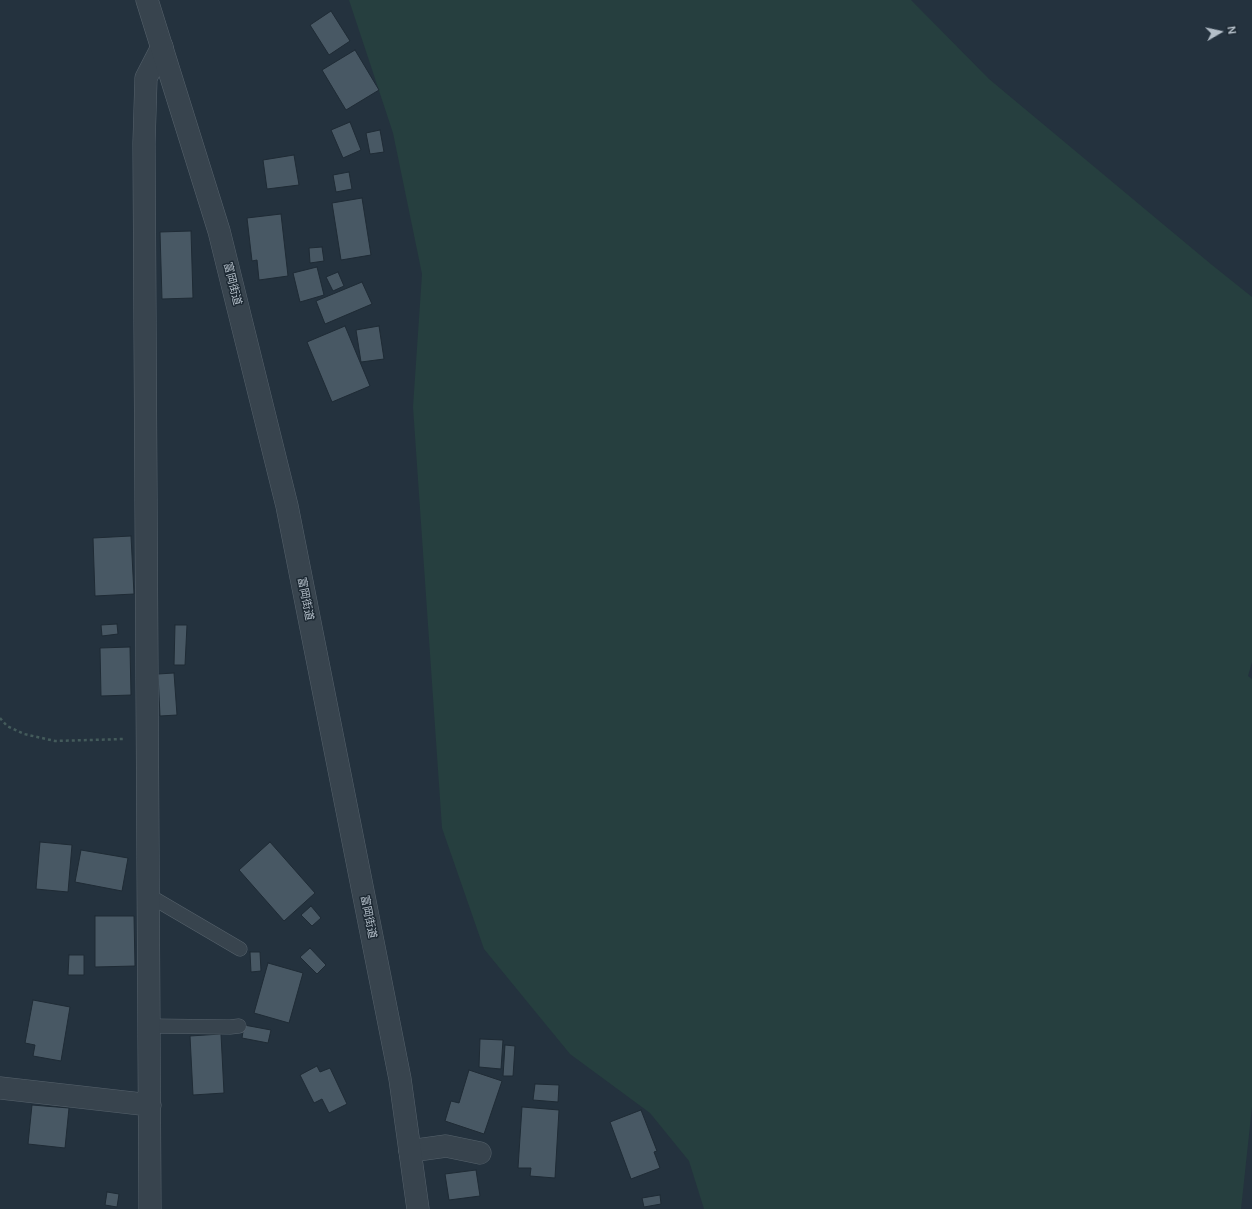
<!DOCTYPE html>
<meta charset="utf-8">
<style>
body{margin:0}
#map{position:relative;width:1252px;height:1209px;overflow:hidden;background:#24323e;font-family:"DM Sans",sans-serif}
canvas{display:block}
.north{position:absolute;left:1200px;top:12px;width:40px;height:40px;-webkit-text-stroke:3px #1d2933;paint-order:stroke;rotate:81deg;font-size:11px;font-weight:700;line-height:16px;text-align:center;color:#b4bfc9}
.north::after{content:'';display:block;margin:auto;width:14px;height:18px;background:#b4bfc9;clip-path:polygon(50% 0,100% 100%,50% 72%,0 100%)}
</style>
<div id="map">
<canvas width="1252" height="1209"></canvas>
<div class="north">N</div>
</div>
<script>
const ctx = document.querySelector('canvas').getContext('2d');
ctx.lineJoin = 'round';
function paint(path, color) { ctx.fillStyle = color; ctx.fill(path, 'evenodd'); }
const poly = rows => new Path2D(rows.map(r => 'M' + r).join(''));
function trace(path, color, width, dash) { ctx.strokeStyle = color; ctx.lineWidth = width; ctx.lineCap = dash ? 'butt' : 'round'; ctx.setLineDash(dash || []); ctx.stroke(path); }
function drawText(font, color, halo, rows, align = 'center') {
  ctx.font = font + ' "DM Sans","Noto Sans JP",sans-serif'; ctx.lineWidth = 3; ctx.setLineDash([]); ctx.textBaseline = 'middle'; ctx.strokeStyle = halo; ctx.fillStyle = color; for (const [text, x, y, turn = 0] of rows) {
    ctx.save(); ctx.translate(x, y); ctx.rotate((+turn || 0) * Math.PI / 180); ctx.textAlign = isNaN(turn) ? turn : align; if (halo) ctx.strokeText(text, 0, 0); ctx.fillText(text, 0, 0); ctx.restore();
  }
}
paint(poly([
 [349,0,911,0,989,79,1212,265,1252,297,1252,662,1248,676,1252,679,1252,1107,1241,1209,704,1209,689,1161,650,1113,570,1054,484,949,442,828,413,407,422,274,393,133]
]), '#263f3f');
const building = poly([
 [331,11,350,41,329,55,310,25,331,11],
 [355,50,379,90,346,110,322,70,355,50],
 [350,122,361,150,343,158,331,130,350,122],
 [380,130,384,152,370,154,366,133,380,130],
 [294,155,299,185,267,189,263,160,294,155],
 [349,172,352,189,336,192,333,175,349,172],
 [362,198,371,255,341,260,332,203,362,198],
 [281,214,288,276,259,280,257,260,252,261,247,218,281,214],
 [191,231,193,298,162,299,160,232,191,231],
 [322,247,324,261,310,263,309,248,322,247],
 [317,267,324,295,300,302,293,273,317,267],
 [338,272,344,286,333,291,326,277,338,272],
 [362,282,372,304,325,324,316,301,362,282],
 [345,326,370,386,332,402,307,342,345,326],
 [379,326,384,359,361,362,356,330,379,326],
 [131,536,134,594,95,596,93,538,131,536],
 [117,624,118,634,102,636,101,625,117,624],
 [175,625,187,625,185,665,174,665,175,625],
 [130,647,131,695,101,696,100,648,130,647],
 [174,673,177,715,160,716,158,674,174,673],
 [40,842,72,845,68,892,36,889,40,842],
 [270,842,315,893,284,921,239,870,270,842],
 [81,850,128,858,122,891,75,882,81,850],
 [311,906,321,918,312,926,301,915,311,906],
 [95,916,134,916,135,966,95,967,95,916],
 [310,948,326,965,317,974,300,957,310,948],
 [250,952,260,952,261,971,251,972,250,952],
 [69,955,84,955,84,975,68,975,69,955],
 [268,963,303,973,289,1023,254,1013,268,963],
 [33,1000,70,1007,61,1061,33,1056,35,1045,25,1043,33,1000],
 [244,1025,271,1030,268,1043,242,1038,244,1025],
 [221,1034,224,1093,193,1095,190,1036,221,1034],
 [480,1039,503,1040,501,1069,479,1067,480,1039],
 [505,1045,515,1046,513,1076,503,1076,505,1045],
 [317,1066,320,1072,330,1068,347,1104,329,1113,322,1099,314,1103,300,1075,317,1066],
 [469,1070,502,1081,484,1134,445,1121,451,1101,459,1103,469,1070],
 [535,1084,559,1085,558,1102,533,1100,535,1084],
 [32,1105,69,1108,65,1148,28,1144,32,1105],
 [522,1107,559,1110,555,1178,530,1176,531,1168,518,1168,522,1107],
 [641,1110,657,1151,654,1152,660,1168,631,1179,610,1122,641,1110],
 [476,1170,480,1196,449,1200,445,1174,476,1170],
 [107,1192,119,1194,117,1207,105,1205,107,1192],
 [660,1195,661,1204,644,1207,642,1198,660,1195]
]);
paint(building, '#485864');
trace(building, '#1f2b35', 1);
const service = poly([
 [148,895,240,949],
 [149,1026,230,1027,239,1026]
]);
const minor = poly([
 [0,1088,150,1105],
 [410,1151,446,1146,480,1153],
 [150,1209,144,143,146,78,162,47]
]);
const tertiary = poly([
 [147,0,219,231,287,506,400,1079,418,1209]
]);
trace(service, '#56626c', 15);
trace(minor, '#56626c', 23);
trace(tertiary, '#56626c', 23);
trace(poly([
 [0,718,7,726,24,734,55,741,124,739]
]), '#445b5b', 2.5, [3, 3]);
trace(service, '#38444e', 14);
trace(minor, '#38444e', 22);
trace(tertiary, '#38444e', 22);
drawText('11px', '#b4bfc9', '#1d2933', [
 ["富岡街道",232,284,76],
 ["富岡街道",305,599,79],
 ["富岡街道",368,917,79]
]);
</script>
